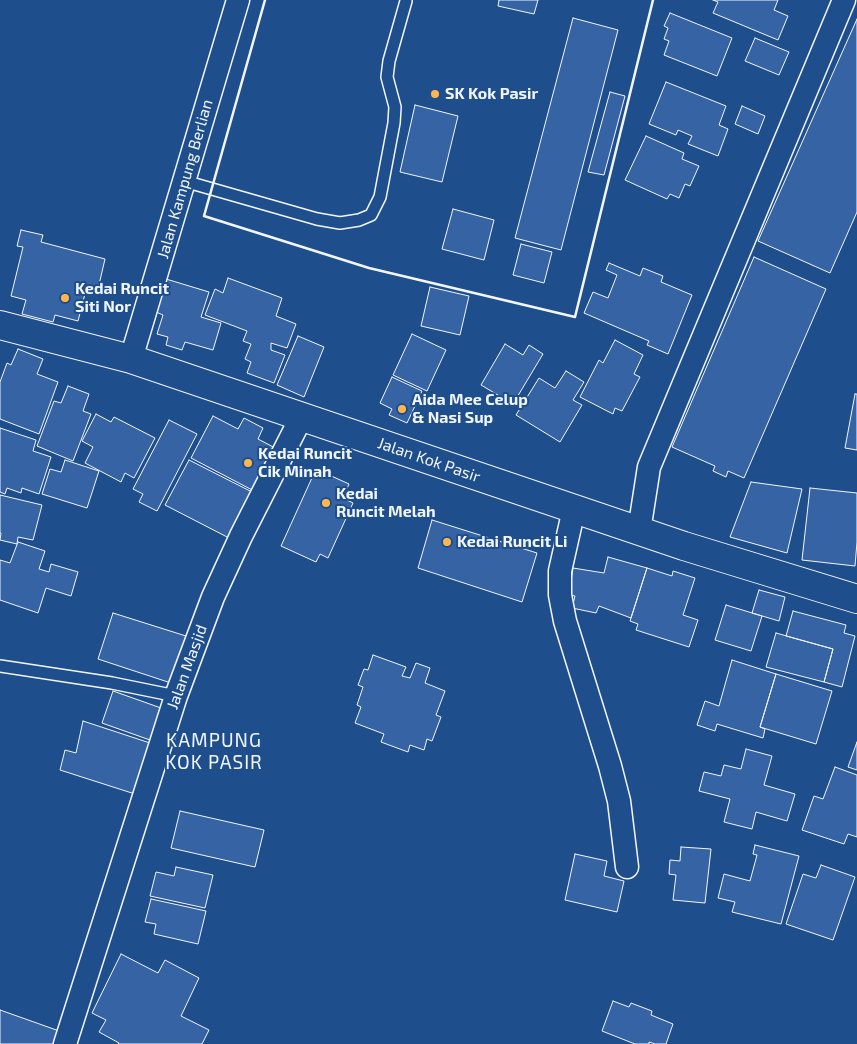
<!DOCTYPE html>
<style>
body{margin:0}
canvas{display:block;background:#1f4e8c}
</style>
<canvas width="857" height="1044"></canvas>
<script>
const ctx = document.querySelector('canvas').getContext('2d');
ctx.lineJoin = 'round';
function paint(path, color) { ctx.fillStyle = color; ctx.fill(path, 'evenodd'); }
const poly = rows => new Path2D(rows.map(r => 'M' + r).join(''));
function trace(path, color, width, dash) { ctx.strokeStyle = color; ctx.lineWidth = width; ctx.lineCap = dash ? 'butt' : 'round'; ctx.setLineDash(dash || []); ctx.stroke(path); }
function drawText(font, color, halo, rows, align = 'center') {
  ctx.font = font + ' "Exo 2",sans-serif'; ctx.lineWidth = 4; ctx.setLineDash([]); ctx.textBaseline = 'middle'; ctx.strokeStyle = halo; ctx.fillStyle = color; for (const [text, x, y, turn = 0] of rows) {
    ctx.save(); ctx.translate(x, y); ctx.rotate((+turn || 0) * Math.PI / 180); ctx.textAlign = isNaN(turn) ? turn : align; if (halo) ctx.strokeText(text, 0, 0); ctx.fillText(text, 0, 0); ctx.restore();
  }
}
const building = poly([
 [499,0,538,0,534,14,498,6,499,0],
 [713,0,778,0,774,10,788,16,778,40,713,13,718,2,713,0],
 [670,13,732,38,717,76,664,55,669,41,664,39,668,28,664,26,670,13],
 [573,18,618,30,561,250,515,238,573,18],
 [857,19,857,212,830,273,758,241,857,19],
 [755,38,789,52,779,75,745,61,755,38],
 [666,82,726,106,719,125,728,129,718,156,688,144,692,136,678,130,676,135,649,124,666,82],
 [610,92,625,96,604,175,588,172,610,92],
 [415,105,458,116,442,182,400,172,415,105],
 [742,106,765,116,758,134,735,124,742,106],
 [646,136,684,153,682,159,699,166,690,186,685,184,679,198,670,194,667,199,625,180,646,136],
 [453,209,494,220,484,260,442,249,453,209],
 [21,230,43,235,41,242,105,259,98,289,87,286,78,321,55,315,53,322,22,314,26,300,11,296,23,247,17,246,21,230],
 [521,244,552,252,544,283,513,275,521,244],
 [754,257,826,289,744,478,728,471,726,477,713,471,715,466,672,447,754,257],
 [609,263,640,276,643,268,663,276,661,282,692,295,668,354,647,345,649,341,584,313,593,292,608,298,617,275,606,270,609,263],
 [228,278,282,298,276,316,296,324,287,348,271,343,271,350,285,355,274,383,247,373,251,362,245,359,251,344,243,341,247,331,205,315,215,289,223,293,228,278],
 [166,279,209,292,201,317,221,323,213,350,185,342,182,350,166,345,168,337,157,334,163,315,156,312,166,279],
 [430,287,469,296,460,335,421,326,430,287],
 [412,334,446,350,427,391,393,375,412,334],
 [298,336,324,347,304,397,277,385,298,336],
 [615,340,643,355,634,374,640,377,622,411,615,408,613,414,580,397,599,360,603,363,615,340],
 [505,344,523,355,529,345,543,354,513,404,481,385,505,344],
 [18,349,43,359,37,374,58,382,39,434,0,419,0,382,7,363,11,365,18,349],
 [566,371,584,382,573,400,582,405,560,442,516,415,539,378,555,388,566,371],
 [392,377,422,391,407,423,389,415,392,409,380,403,392,377],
 [68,386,89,394,83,411,91,414,73,461,37,446,54,401,61,403,68,386],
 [855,394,857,394,857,450,845,448,855,394],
 [96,414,111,422,114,417,155,438,134,478,125,473,121,482,85,463,93,447,82,441,96,414],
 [213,416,238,429,244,418,263,428,258,439,277,449,256,492,191,458,213,416],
 [169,420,197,434,157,511,139,502,143,494,133,489,169,420],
 [0,428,36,440,33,451,51,457,39,494,22,488,21,493,7,488,5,494,0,492,0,428],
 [65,460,99,471,87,508,42,494,50,469,61,472,65,460],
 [189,460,254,493,231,539,165,505,189,460],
 [316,469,349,484,343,498,353,503,328,558,320,554,316,562,281,546,316,469],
 [751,482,802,489,787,553,730,537,751,482],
 [810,488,857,493,857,542,855,566,802,560,810,488],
 [0,495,42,505,33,540,18,537,17,544,0,540,1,533,0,533,0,495],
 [432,520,537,553,522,602,418,568,432,520],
 [18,542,45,551,39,569,49,572,51,564,78,572,71,596,46,588,38,613,0,600,0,560,10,563,18,542],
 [608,557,647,568,631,618,599,606,596,613,572,608,575,596,569,595,573,568,604,573,608,557],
 [647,568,672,576,673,571,695,578,683,615,698,620,689,647,636,630,638,624,630,621,647,568],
 [759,590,785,597,779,621,752,613,759,590],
 [726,605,762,616,751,651,715,640,726,605],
 [793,611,846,625,844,633,855,636,842,687,824,682,833,649,786,636,793,611],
 [113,613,186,636,171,683,98,659,113,613],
 [776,633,833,649,824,682,766,667,776,633],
 [373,655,406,667,402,676,410,678,416,663,430,668,425,683,445,691,436,715,441,717,432,741,427,739,424,750,410,745,408,752,381,742,384,734,355,723,361,707,357,705,363,687,358,685,364,669,368,670,373,655],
 [732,660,776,674,760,727,765,729,763,738,717,724,715,731,697,725,705,701,719,706,732,660],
 [776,674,832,691,816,744,760,727,776,674],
 [113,691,161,708,150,740,102,723,113,691],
 [83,721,150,743,135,794,60,770,65,750,76,753,83,721],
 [857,742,857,770,848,767,857,742],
 [746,749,772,756,764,785,795,794,787,821,756,812,752,829,724,822,730,799,699,791,704,772,721,776,724,765,741,769,746,749],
 [835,767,857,775,857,837,848,834,844,844,802,830,814,796,823,799,835,767],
 [180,811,264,830,255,867,171,848,180,811],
 [755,845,799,856,781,924,732,912,735,902,718,898,724,874,750,881,757,855,753,854,755,845],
 [681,847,711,849,705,903,673,900,676,875,669,874,670,860,680,861,681,847],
 [575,854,607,861,604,876,624,881,617,912,565,900,575,854],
 [821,865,855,877,833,940,786,924,803,874,816,878,821,865],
 [176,867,213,875,205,908,150,896,156,872,174,876,176,867],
 [151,899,206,911,198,944,154,934,156,924,145,922,151,899],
 [121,954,158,973,165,960,199,978,181,1016,209,1030,202,1044,118,1044,119,1043,99,1032,106,1020,92,1013,121,954],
 [613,1001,629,1007,631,1003,652,1011,651,1015,673,1024,666,1044,655,1044,649,1042,649,1044,635,1044,602,1031,613,1001],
 [0,1010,62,1032,57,1044,0,1044,0,1010]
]);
paint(building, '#3563a3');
trace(building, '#f2f6ff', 1);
const lane = poly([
 [184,181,317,219,340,223,359,220,371,215,380,197,394,123,395,107,387,77,389,61,406,1],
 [0,666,112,683,176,696]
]);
const street = poly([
 [131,359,238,0],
 [574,509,560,571,560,595,565,621,610,766,619,801,627,867],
 [639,531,649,467,844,0],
 [65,1044,176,696,213,597,241,536,302,416]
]);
const secondary = poly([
 [0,325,131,359,684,546,857,599]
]);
trace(lane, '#f2f6ff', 14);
trace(street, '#f2f6ff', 25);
trace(secondary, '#f2f6ff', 30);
trace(lane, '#1f4e8c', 11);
trace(street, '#1f4e8c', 22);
trace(secondary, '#1f4e8c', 28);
trace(poly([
 [265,0,204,216,369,268,575,317,653,0]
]), '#f2f6ff', 2.5);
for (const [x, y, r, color] of [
 [435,94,5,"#ffb74d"],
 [65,298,5,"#ffb74d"],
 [402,409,5,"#ffb74d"],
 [248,463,5,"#ffb74d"],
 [326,503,5,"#ffb74d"],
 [447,542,5,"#ffb74d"]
]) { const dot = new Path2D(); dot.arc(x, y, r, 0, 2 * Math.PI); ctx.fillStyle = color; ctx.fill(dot); trace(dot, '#1f4e8c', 2); }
drawText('bold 16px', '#f2f6ff', '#1f4e8c', [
 ["SK Kok Pasir",445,94],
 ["Kedai Runcit",75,289],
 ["Siti Nor",75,307],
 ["Aida Mee Celup",412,400],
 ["& Nasi Sup",412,418],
 ["Kedai Runcit",258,454],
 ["Cik Minah",258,472],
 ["Kedai",336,494],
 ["Runcit Melah",336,512],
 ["Kedai Runcit Li",457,542]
], 'left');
drawText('16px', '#f2f6ff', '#1f4e8c', [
 ["Jalan Kampung Berlian",185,179,-74],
 ["Jalan Kok Pasir",429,460,19],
 ["Jalan Masjid",187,667,-70]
]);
ctx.letterSpacing = '1px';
drawText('19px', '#f2f6ff', '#1f4e8c', [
 ["KAMPUNG",214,741],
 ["KOK PASIR",214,763]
]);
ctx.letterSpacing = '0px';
</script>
